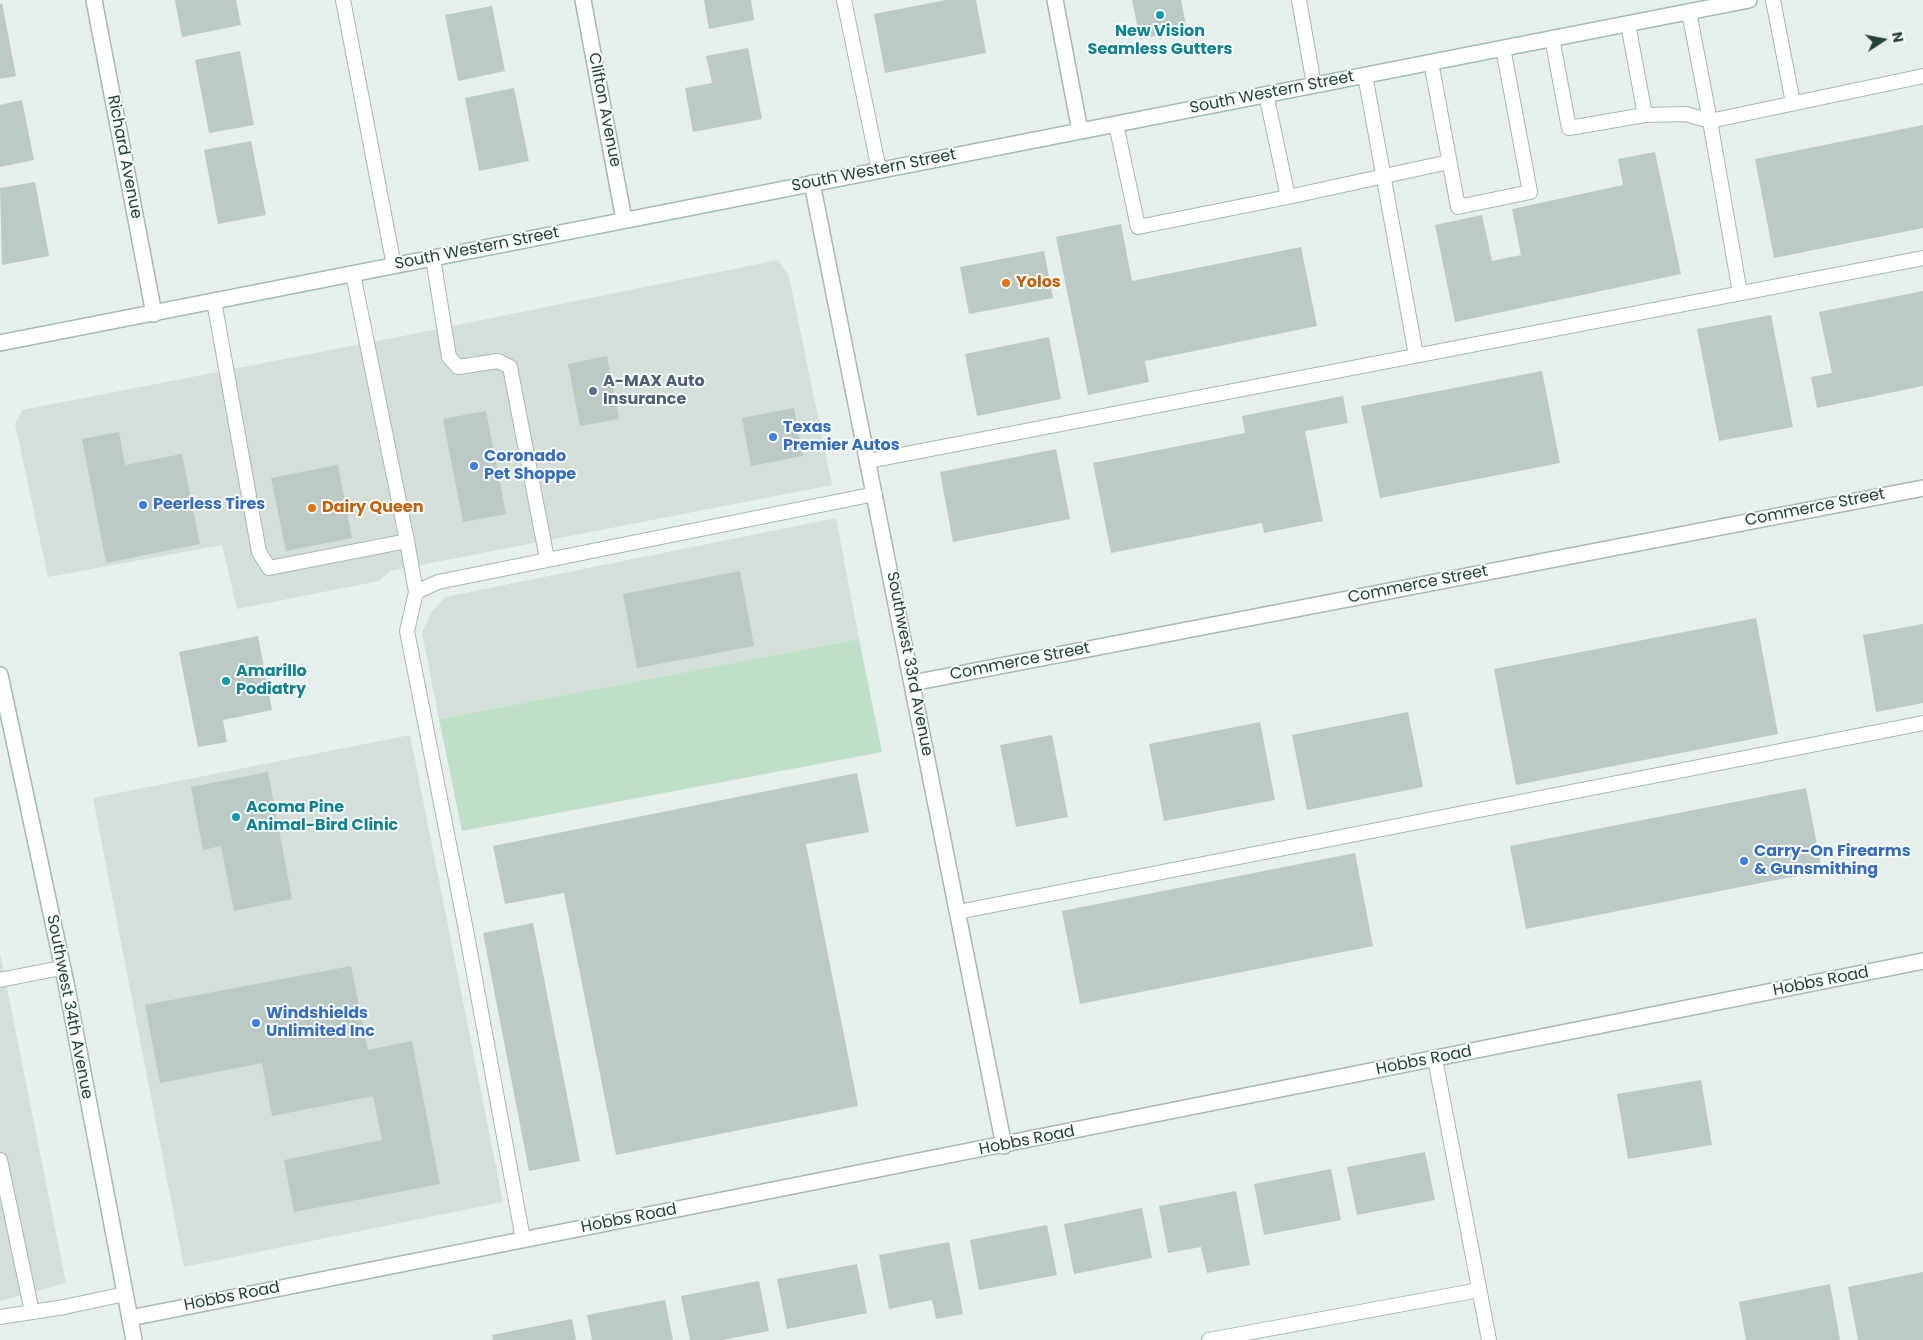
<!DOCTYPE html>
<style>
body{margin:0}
#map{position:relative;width:1923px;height:1340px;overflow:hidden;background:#e6efeb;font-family:Poppins,sans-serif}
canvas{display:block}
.north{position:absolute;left:1858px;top:15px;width:50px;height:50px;-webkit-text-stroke:4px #f7fbf9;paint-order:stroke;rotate:79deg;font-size:14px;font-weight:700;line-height:20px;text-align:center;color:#24423a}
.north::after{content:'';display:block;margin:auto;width:18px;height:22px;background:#24423a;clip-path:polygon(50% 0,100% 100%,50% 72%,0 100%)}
</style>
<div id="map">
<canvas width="1923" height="1340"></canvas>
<div class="north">N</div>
</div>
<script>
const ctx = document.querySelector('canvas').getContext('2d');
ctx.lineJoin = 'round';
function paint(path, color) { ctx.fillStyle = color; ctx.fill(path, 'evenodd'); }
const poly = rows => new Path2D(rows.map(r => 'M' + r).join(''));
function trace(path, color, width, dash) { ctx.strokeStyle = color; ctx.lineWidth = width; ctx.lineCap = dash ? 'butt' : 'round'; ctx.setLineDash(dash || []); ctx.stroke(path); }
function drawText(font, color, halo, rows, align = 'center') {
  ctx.font = font + ' Poppins,sans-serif'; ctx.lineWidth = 4; ctx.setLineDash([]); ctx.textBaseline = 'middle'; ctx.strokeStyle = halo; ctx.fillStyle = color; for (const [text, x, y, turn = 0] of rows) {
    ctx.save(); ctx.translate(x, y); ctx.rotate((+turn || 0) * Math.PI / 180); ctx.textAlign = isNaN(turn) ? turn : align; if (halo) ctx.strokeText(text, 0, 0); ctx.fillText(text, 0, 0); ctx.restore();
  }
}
paint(poly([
 [778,260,789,276,832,485,390,571,379,581,237,609,222,545,48,577,15,424,22,410,413,334],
 [836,518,859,639,439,719,422,633,431,613,445,597],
 [410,735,503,1202,184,1267,93,798],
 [0,953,66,1283,0,1301]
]), '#d4dfda');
paint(poly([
 [859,639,882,752,462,831,439,719]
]), '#bfe0c8');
paint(poly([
 [175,0,236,0,241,25,182,37],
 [704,0,751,0,754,20,709,29],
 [946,0,976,0,986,53,885,73,874,14],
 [1132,0,1181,0,1187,30,1140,39],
 [2,3,16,76,0,79,0,4],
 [492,6,505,71,458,81,445,15],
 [748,48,762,119,693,132,685,88,712,83,706,56],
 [240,51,254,125,209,133,195,60],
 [514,88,529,161,479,171,465,98],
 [22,100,34,160,0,167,0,105],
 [1923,125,1923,228,1774,258,1755,159],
 [251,141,266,215,218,224,204,150],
 [1655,152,1681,274,1455,322,1435,225,1482,215,1492,261,1521,255,1512,209,1623,185,1618,159],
 [35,182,49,256,2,265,0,188],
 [1121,224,1132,281,1301,247,1317,326,1145,361,1149,382,1088,395,1056,237],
 [1044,251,1053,298,969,314,960,267],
 [1923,291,1923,386,1817,408,1811,377,1832,373,1819,312],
 [1771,315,1793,427,1719,441,1697,329],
 [1049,337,1061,399,977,416,965,354],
 [607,356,619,419,580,426,568,364],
 [1542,371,1560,463,1380,498,1361,406],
 [1343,396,1348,423,1305,431,1323,521,1264,533,1262,523,1111,553,1093,463,1245,433,1242,416],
 [794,408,803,456,751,466,742,418],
 [486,411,506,514,463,522,443,419],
 [119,432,125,465,182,454,200,544,106,563,82,439],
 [1056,449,1070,519,953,542,940,472],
 [338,465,352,538,286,551,271,478],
 [740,571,754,646,637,668,623,594],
 [1756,618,1778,734,1516,785,1494,669],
 [1923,624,1923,703,1876,712,1863,635],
 [258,636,272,710,223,720,227,742,198,747,179,652],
 [1408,712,1423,787,1307,810,1292,735],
 [1260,722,1275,800,1164,821,1149,744],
 [1052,735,1068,817,1016,827,1000,745],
 [268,772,292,899,234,911,221,846,203,850,191,787],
 [857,773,869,832,806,844,858,1106,616,1155,564,893,505,904,493,846],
 [1806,788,1822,871,1526,929,1510,846],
 [1355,853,1373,946,1080,1004,1062,911],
 [533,923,580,1161,529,1171,483,933],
 [351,966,368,1050,412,1041,440,1184,294,1212,284,1160,382,1140,373,1096,272,1116,262,1063,160,1083,145,1005],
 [1701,1080,1712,1145,1628,1159,1617,1094],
 [1425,1152,1435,1200,1357,1215,1347,1167],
 [1331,1169,1341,1220,1264,1235,1254,1184],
 [1236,1191,1250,1265,1207,1273,1201,1247,1168,1253,1159,1206],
 [1142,1208,1152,1258,1074,1274,1064,1224],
 [1047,1225,1057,1275,979,1290,970,1240],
 [949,1242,963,1314,936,1319,932,1300,889,1309,879,1255],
 [857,1264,867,1313,787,1329,777,1279],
 [1923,1272,1923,1340,1858,1340,1848,1287],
 [759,1281,769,1331,722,1340,690,1340,681,1296],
 [1830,1284,1840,1340,1746,1340,1739,1302],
 [665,1300,673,1340,592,1340,587,1315],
 [572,1319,576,1340,493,1340,492,1335]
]), '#bbcac4');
const service = poly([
 [343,0,394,266],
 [844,0,879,170],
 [1299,0,1314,85],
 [1773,0,1793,103],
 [1689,12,1710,121,1740,293],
 [1628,24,1645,115],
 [1552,38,1569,128,1645,115,1686,114,1710,121,1923,76],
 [1431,62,1458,207,1530,192,1503,48],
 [1365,75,1416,355],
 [1266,94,1288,197,1449,162],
 [1116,124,1138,227,1288,197],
 [433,258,449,357,458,367,498,361,510,367,547,559],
 [214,301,259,552,269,568,407,541,353,274],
 [869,461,1923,258],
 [407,541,416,592],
 [958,912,1923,723],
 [0,980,61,968],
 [1435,1059,1489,1340],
 [0,1160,32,1312],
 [523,1239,465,925,407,631,416,592,438,582,875,494],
 [0,1317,64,1307,125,1294],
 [1209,1340,1479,1290]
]);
const minor = poly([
 [94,0,154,314],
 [583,0,624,220],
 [812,183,1004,1146],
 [912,683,1923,488]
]);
const tertiary = poly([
 [1055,0,1080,131],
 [130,1318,1923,961]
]);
const secondary = poly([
 [0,343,1749,0],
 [0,675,66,983,134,1340]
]);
trace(service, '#a8b8b2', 16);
trace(minor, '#a8b8b2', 18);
trace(tertiary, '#a8b8b2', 18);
trace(secondary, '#a4bbb3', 18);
trace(service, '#fff', 14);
trace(minor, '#fff', 15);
trace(tertiary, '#fff', 15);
trace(secondary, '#fff', 15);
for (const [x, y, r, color] of [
 [1160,15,5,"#0f9aa8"],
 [1006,283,5,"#e8710a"],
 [593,391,5,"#5c6f8a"],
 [773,437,5,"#3f7fe0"],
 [474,466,5,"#3f7fe0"],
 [143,505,5,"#3f7fe0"],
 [312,508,5,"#e8710a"],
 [226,681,5,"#0f9aa8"],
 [236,817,5,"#0f9aa8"],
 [1744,861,5,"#3f7fe0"],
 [256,1023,5,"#3f7fe0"]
]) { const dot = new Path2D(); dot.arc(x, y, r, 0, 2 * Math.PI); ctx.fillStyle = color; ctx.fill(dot); trace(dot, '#f7fbf9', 2); }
drawText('bold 16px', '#0d838f', '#f7fbf9', [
 ["New Vision",1160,32,"center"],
 ["Seamless Gutters",1160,50,"center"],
 ["Amarillo",236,672],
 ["Podiatry",236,690],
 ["Acoma Pine",246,808],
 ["Animal-Bird Clinic",246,826]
], 'left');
drawText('16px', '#24423a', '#f7fbf9', [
 ["South Western Street",1272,93,-11],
 ["Clifton Avenue",604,110,79],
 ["Richard Avenue",124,157,79],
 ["South Western Street",874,171,-11],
 ["South Western Street",477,249,-11],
 ["Commerce Street",1815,508,-11],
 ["Commerce Street",1418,585,-11],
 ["Commerce Street",1020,662,-11],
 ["Southwest 33rd Avenue",909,664,79],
 ["Hobbs Road",1821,982,-11],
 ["Southwest 34th Avenue",69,1007,79],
 ["Hobbs Road",1424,1061,-11],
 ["Hobbs Road",1027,1141,-11],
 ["Hobbs Road",629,1219,-11],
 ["Hobbs Road",232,1297,-11]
]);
drawText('bold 16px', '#c56008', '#f7fbf9', [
 ["Yolos",1016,283],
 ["Dairy Queen",322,508]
], 'left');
drawText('bold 16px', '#4e5e75', '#f7fbf9', [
 ["A-MAX Auto",603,382],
 ["Insurance",603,400]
], 'left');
drawText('bold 16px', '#366cbe', '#f7fbf9', [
 ["Texas",783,428],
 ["Premier Autos",783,446],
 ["Coronado",484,457],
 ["Pet Shoppe",484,475],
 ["Peerless Tires",153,505],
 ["Carry-On Firearms",1754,852],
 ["& Gunsmithing",1754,870],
 ["Windshields",266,1014],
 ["Unlimited Inc",266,1032]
], 'left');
</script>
